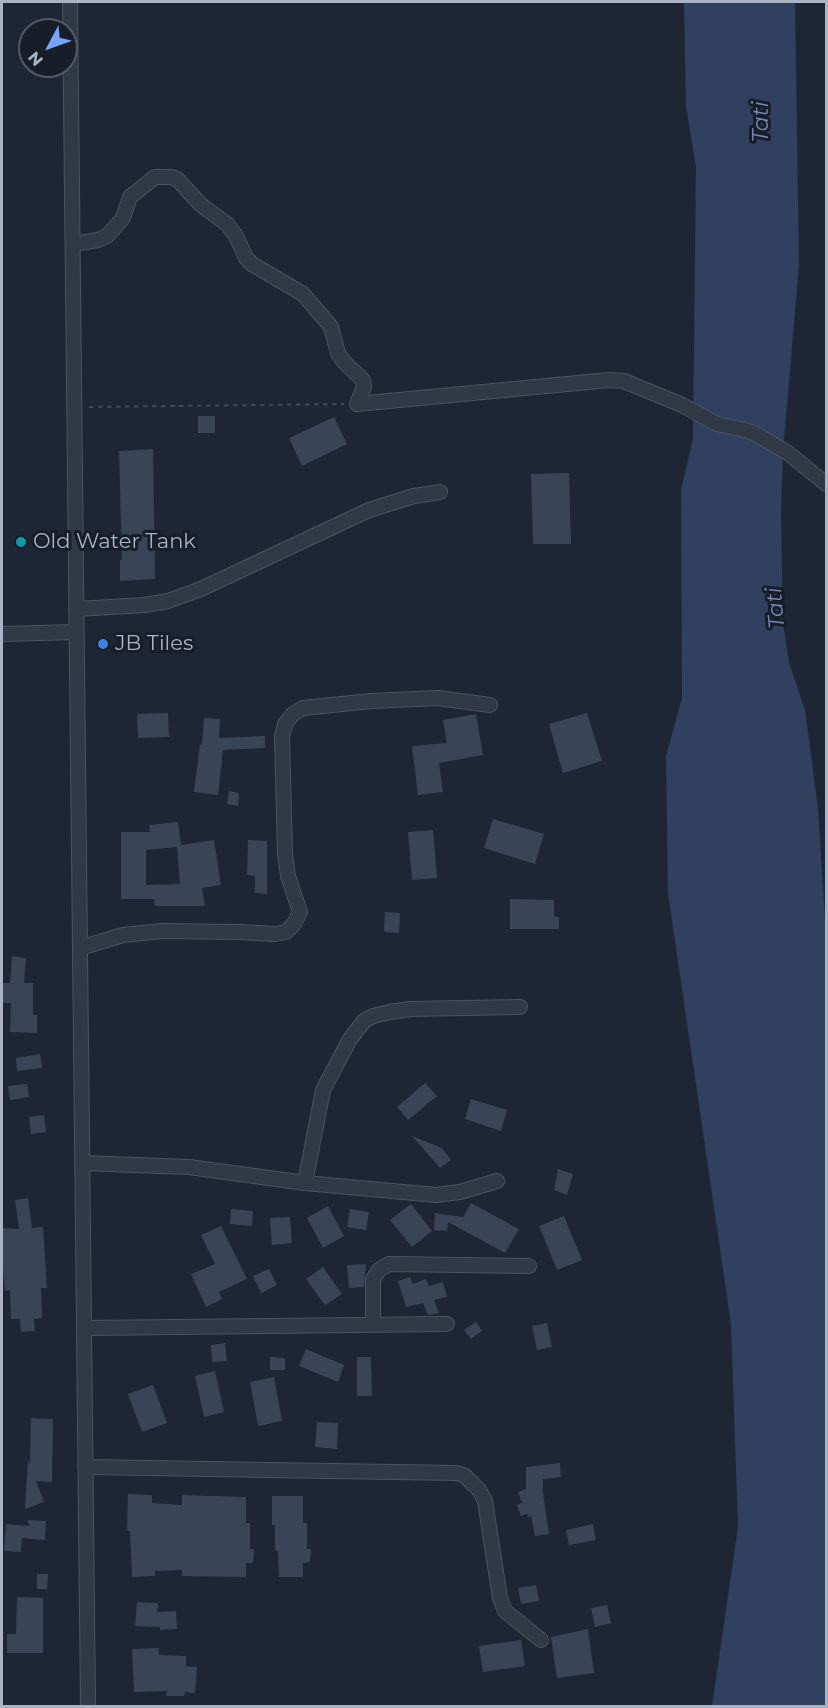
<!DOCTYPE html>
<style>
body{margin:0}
#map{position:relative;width:828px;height:1708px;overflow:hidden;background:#1e2635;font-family:Montserrat,sans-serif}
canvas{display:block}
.frame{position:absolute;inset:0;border:3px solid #aab3c3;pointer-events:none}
.north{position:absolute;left:18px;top:18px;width:60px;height:60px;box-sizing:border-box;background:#171e2a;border:2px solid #525a67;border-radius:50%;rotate:229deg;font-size:16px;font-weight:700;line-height:24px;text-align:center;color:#aab3c3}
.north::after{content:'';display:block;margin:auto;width:21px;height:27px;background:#77a3fc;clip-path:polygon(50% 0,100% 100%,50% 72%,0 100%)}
</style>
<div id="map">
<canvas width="828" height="1708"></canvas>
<div class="frame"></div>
<div class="north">N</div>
</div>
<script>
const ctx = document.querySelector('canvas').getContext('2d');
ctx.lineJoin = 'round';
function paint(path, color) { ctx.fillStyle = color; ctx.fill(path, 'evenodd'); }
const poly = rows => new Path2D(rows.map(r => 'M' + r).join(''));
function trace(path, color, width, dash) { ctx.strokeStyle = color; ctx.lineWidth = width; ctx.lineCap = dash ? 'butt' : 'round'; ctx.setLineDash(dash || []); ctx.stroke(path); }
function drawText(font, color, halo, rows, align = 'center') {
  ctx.font = font + ' Montserrat,sans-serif'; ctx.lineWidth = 6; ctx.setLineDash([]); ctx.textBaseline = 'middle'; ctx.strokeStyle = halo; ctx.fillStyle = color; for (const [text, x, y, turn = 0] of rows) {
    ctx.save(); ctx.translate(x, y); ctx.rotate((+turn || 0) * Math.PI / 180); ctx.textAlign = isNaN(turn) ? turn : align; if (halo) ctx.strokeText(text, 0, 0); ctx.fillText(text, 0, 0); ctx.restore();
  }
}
paint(poly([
 [684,2,795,2,799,266,783,451,781,513,783,623,789,662,805,710,818,808,826,936,826,1706,712,1706,738,1527,731,1324,668,893,666,756,682,698,681,490,693,439,696,167,686,106]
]), '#30405e');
paint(poly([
 [198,416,215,416,215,433,198,433],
 [334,417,347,444,302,466,289,438],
 [153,449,155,579,120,581,120,560,122,560,119,451],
 [569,473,571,544,533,544,531,474],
 [168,713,169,737,138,738,137,714],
 [587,713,602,761,563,773,549,724],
 [476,714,483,755,439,763,443,792,418,795,412,746,447,743,443,720],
 [204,718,220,719,219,738,265,736,265,748,223,750,218,795,194,792,200,744,202,745],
 [229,791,239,793,238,806,227,804],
 [493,819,544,834,535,864,484,848],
 [178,822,181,845,214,840,221,885,202,888,205,906,155,906,154,899,121,899,121,832,150,832,149,825],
 [177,847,180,884,146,885,146,850],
 [433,830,437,878,412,880,408,832],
 [248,840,267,841,267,894,255,893,255,876,247,875],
 [510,899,554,900,554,916,559,917,559,929,510,929],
 [385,912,400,913,399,933,384,932],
 [12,956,26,958,24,983,33,983,33,1015,37,1015,37,1033,10,1032,11,1003,2,1003,2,983,10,983],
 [40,1054,42,1068,17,1071,16,1058],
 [425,1083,437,1096,408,1120,397,1107],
 [27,1084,29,1097,10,1100,8,1086],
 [471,1099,507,1110,501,1131,465,1119],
 [44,1115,46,1132,31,1134,29,1117],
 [412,1136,442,1148,451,1160,440,1168],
 [558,1169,573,1174,567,1195,554,1190],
 [28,1198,32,1228,43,1227,47,1288,41,1288,42,1318,34,1319,35,1331,21,1332,20,1319,11,1319,10,1290,5,1291,2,1260,2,1228,19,1229,15,1200],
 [471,1203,519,1229,505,1253,448,1222,447,1231,434,1230,435,1215,433,1213,463,1217],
 [411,1204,432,1231,412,1247,390,1220],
 [328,1206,344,1236,323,1248,307,1218],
 [231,1209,253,1211,252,1226,230,1224],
 [350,1209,369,1212,366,1230,347,1227],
 [564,1216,582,1260,557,1270,539,1226],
 [290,1217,292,1243,272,1245,270,1218],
 [221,1226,247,1279,219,1292,222,1299,206,1307,191,1274,215,1264,201,1235],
 [366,1264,364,1287,349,1288,347,1265],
 [323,1267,342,1294,325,1305,306,1279],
 [269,1269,277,1285,261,1293,253,1276],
 [410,1277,413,1284,426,1279,429,1286,443,1282,447,1297,434,1300,439,1313,428,1315,423,1303,406,1307,398,1281],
 [476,1322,482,1331,471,1339,464,1330],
 [547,1323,552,1347,537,1350,532,1326],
 [225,1343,227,1361,212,1362,211,1345],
 [306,1349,344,1365,338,1382,299,1366],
 [270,1357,285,1358,285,1370,270,1370],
 [357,1357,371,1357,372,1396,357,1396],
 [215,1371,224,1412,204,1417,195,1376],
 [274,1377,282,1421,258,1426,250,1382],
 [153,1385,167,1423,142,1432,128,1394],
 [31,1418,53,1419,52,1482,36,1481,44,1502,25,1509,28,1460,30,1465],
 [317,1422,338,1423,337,1449,315,1447],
 [560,1463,561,1477,543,1479,543,1493,549,1534,535,1536,531,1516,528,1517,527,1514,521,1516,517,1505,522,1503,518,1492,526,1489,526,1467],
 [128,1494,152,1495,152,1503,182,1505,182,1495,246,1497,246,1523,250,1523,250,1549,254,1549,253,1563,246,1563,246,1577,182,1576,182,1570,155,1571,155,1576,132,1577,130,1531,127,1531],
 [272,1496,303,1496,303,1523,307,1523,307,1549,311,1549,310,1562,303,1563,303,1577,279,1577,278,1551,275,1550,275,1525,272,1525],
 [27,1520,46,1521,45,1540,22,1538,21,1552,4,1551,6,1524,30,1526],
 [593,1524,596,1540,569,1545,566,1530],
 [37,1574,48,1574,47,1589,37,1589],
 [536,1585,539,1601,521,1604,518,1588],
 [17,1597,43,1598,43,1653,7,1653,7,1634,16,1634],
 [137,1602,158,1603,157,1612,176,1611,177,1629,160,1630,160,1627,135,1626],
 [607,1605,611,1623,595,1627,591,1608],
 [588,1629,594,1673,557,1678,551,1637],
 [521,1640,525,1666,483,1672,479,1646],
 [159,1648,159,1655,186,1656,186,1666,197,1667,195,1693,185,1692,184,1696,166,1696,167,1691,134,1692,132,1649]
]), '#394456');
const street = poly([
 [70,2,88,1706],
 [73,244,98,240,107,236,123,218,130,197,155,177,172,177,178,180,201,205,227,224,236,236,246,258,252,264,303,294,327,322,331,327,338,353,344,362,363,380,364,387,357,404,609,380,624,381,682,405,717,424,745,430,754,433,788,453,826,484],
 [76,609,145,605,168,601,201,589,369,510,414,496,440,492],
 [2,634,76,632],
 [80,948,123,935,162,931,240,932,275,934,286,932,294,924,300,912,288,876,285,854,282,737,285,724,293,714,303,708,371,701,438,698,490,705],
 [82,1163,189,1167,305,1183,436,1195,460,1192,497,1181],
 [305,1183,323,1090,350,1039,364,1021,373,1016,390,1012,410,1009,520,1007],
 [373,1324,373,1279,379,1270,389,1264,529,1266],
 [84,1328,447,1324],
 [85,1467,456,1473,464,1475,479,1490,485,1501,500,1598,505,1611,541,1640]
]);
trace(street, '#4c5361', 16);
trace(poly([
 [89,407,344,404]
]), '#3a4e51', 2, [4.5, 4.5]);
trace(street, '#313846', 14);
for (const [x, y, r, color] of [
 [21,542,6,"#0f9aa8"],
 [103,644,6,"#3f7fe0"]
]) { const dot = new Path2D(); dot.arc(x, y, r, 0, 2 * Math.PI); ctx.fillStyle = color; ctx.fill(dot); trace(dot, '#171e2a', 2); }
drawText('21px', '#aab3c3', '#171e2a', [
 ["Old Water Tank",33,542],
 ["JB Tiles",115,644]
], 'left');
drawText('italic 22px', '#7187ae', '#171e2a', [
 ["Tati",762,122,-90],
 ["Tati",776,608,-95]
]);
</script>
